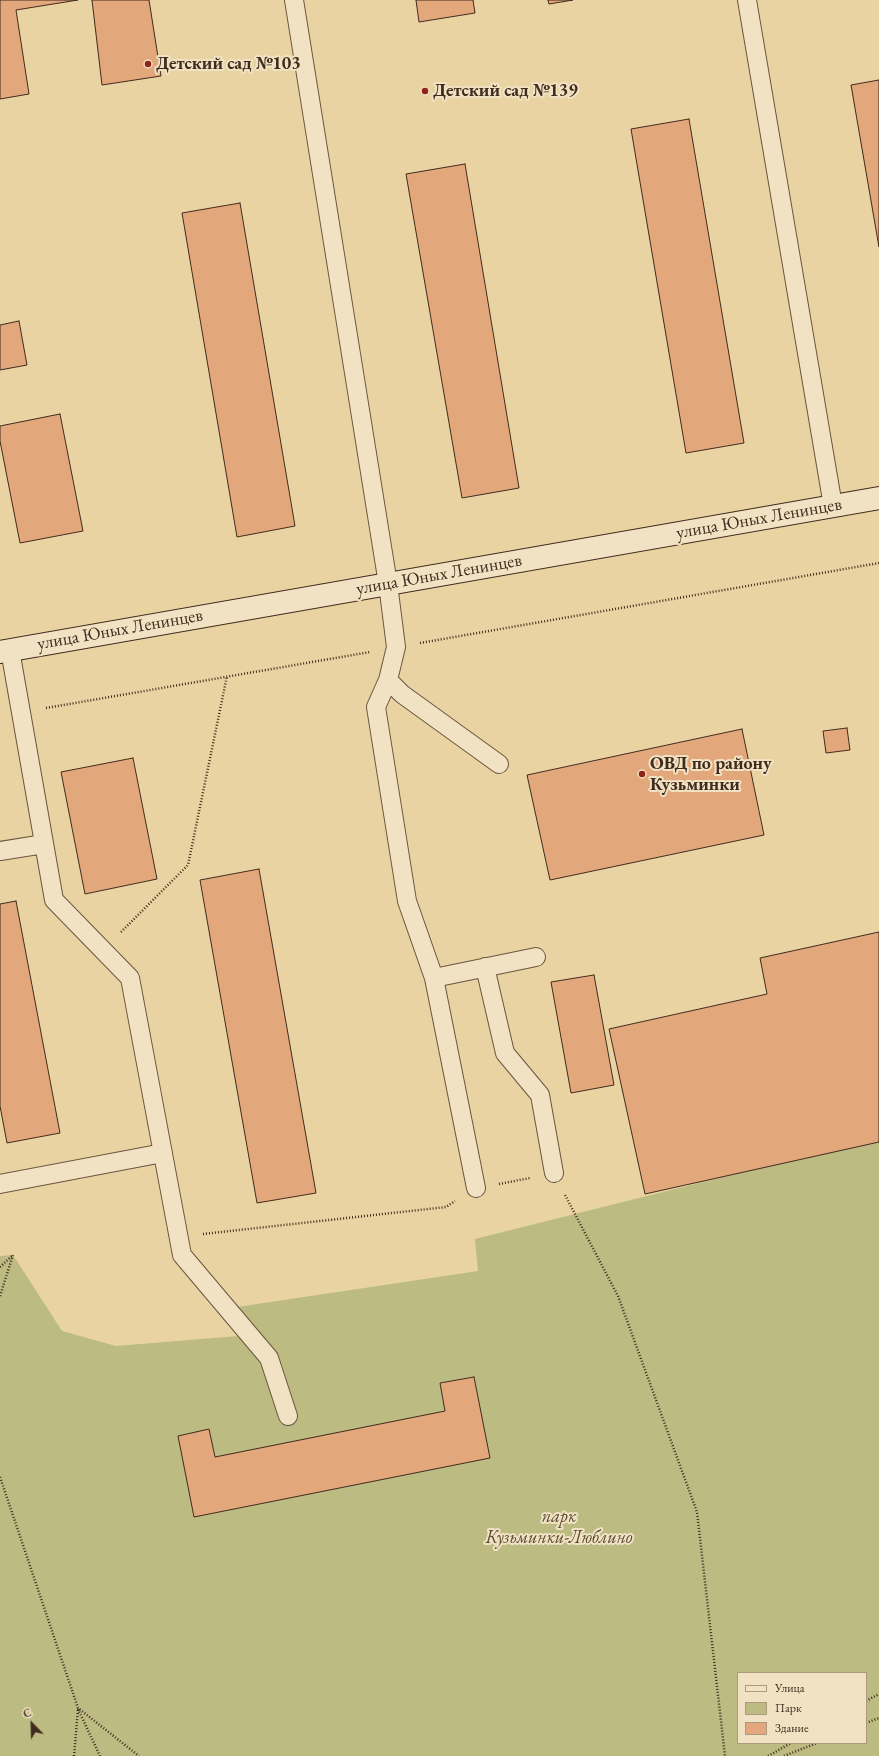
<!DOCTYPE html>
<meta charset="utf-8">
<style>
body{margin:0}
#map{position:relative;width:879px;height:1756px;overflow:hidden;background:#ead3a2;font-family:"EB Garamond",serif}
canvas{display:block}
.legend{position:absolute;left:737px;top:1672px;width:130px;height:72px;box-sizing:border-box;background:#f1e2c3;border:1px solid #ab9981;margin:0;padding:5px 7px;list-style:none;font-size:12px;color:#412b1e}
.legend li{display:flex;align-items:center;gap:8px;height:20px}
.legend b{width:20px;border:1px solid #ab9981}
.north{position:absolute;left:12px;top:1704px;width:40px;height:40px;-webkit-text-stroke:3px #f1e2c3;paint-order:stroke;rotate:337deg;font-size:11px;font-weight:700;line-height:16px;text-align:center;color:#412b1e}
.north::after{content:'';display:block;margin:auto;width:14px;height:18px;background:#412b1e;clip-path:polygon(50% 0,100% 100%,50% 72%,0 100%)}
</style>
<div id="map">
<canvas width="879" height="1756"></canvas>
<ul class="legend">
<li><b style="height:5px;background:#f1e2c3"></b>Улица</li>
<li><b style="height:11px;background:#bcbb82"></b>Парк</li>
<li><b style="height:11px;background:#e3a77c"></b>Здание</li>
</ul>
<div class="north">С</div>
</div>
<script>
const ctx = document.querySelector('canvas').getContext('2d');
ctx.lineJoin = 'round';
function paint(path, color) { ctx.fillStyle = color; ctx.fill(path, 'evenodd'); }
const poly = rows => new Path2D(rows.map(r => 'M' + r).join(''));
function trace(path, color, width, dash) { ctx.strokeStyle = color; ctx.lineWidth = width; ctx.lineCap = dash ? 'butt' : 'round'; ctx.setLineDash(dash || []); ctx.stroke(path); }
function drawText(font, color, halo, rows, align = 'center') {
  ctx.font = font + ' "EB Garamond",serif'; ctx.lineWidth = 4; ctx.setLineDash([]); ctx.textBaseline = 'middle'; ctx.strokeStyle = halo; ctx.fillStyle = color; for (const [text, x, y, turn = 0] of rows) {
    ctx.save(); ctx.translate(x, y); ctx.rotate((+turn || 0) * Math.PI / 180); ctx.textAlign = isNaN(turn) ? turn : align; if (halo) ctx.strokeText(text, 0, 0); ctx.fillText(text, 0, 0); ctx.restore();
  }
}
paint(poly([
 [879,1138,879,1756,0,1756,0,1256,13,1255,62,1331,116,1346,250,1335,237,1307,478,1271,475,1239],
 [738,1673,866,1673,866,1743,738,1743]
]), '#bcbb82');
const building = poly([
 [0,0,78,0,16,10,29,94,0,99,0,0],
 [92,0,149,0,161,76,102,85,92,0],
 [416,0,473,0,475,13,419,22,416,0],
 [548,0,573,0,549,4,548,0],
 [879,80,879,247,851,85,879,80],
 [689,119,744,443,686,453,631,129,689,119],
 [465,164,519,488,462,498,406,174,465,164],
 [240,203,295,526,237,537,182,213,240,203],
 [19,321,27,365,0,370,0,325,19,321],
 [60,414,83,531,20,543,0,441,0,426,60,414],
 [847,728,850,750,826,753,823,731,847,728],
 [742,729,764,835,550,880,527,775,742,729],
 [133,758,157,879,85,894,61,772,133,758],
 [259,869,316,1193,257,1203,200,880,259,869],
 [16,901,60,1133,7,1143,0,1106,0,904,16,901],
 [879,932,879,1142,645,1194,609,1029,767,994,760,958,879,932],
 [594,975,614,1085,571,1093,551,982,594,975],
 [474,1377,490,1458,194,1517,178,1436,209,1429,215,1457,445,1411,440,1383,474,1377]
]);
paint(building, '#e3a77c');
trace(building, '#412b1e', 1);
const service = poly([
 [294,0,388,584,396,647,388,680,376,707,407,901,434,978,536,957],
 [747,0,833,506],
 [10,650,54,900,130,978,182,1255,269,1358,288,1416],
 [388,680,402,694,499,764],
 [0,851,44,844],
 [485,967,505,1053,540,1095,554,1173],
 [434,978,476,1188],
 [0,1184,163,1153]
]);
const secondary = poly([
 [0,652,879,498]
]);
trace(service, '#6b553f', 20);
trace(secondary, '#412b1e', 24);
trace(poly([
 [420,643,879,563],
 [46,708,370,652],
 [121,932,188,865,227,676],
 [499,1184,530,1178],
 [565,1195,618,1296,697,1512,725,1756],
 [203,1234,446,1207,455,1201],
 [0,1267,13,1255],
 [0,1296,13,1255],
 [0,1477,78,1708,139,1756],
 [866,1701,879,1694],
 [78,1709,100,1756],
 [866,1723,879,1718],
 [74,1756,78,1709],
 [768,1756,791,1743],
 [784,1756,817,1743]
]), '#412b1e', 2.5, [1, 2]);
trace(service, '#f1e2c3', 18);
trace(secondary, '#f1e2c3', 22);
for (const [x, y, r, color] of [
 [148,64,4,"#8f2418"],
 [425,91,4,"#8f2418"],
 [642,774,4,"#8f2418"]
]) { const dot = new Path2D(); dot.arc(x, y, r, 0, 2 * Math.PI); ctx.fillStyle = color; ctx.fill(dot); trace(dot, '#f1e2c3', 1.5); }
drawText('bold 18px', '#412b1e', '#f1e2c3', [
 ["Детский сад №103",156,64],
 ["Детский сад №139",433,91],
 ["ОВД по району",650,764],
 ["Кузьминки",650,785]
], 'left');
drawText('18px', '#412b1e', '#f1e2c3', [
 ["улица Юных Ленинцев",759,519,-10],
 ["улица Юных Ленинцев",439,575,-10],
 ["улица Юных Ленинцев",120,630,-10]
]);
drawText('italic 18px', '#5a4832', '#f1e2c3', [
 ["парк",559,1517],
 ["Кузьминки-Люблино",559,1538]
]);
</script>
